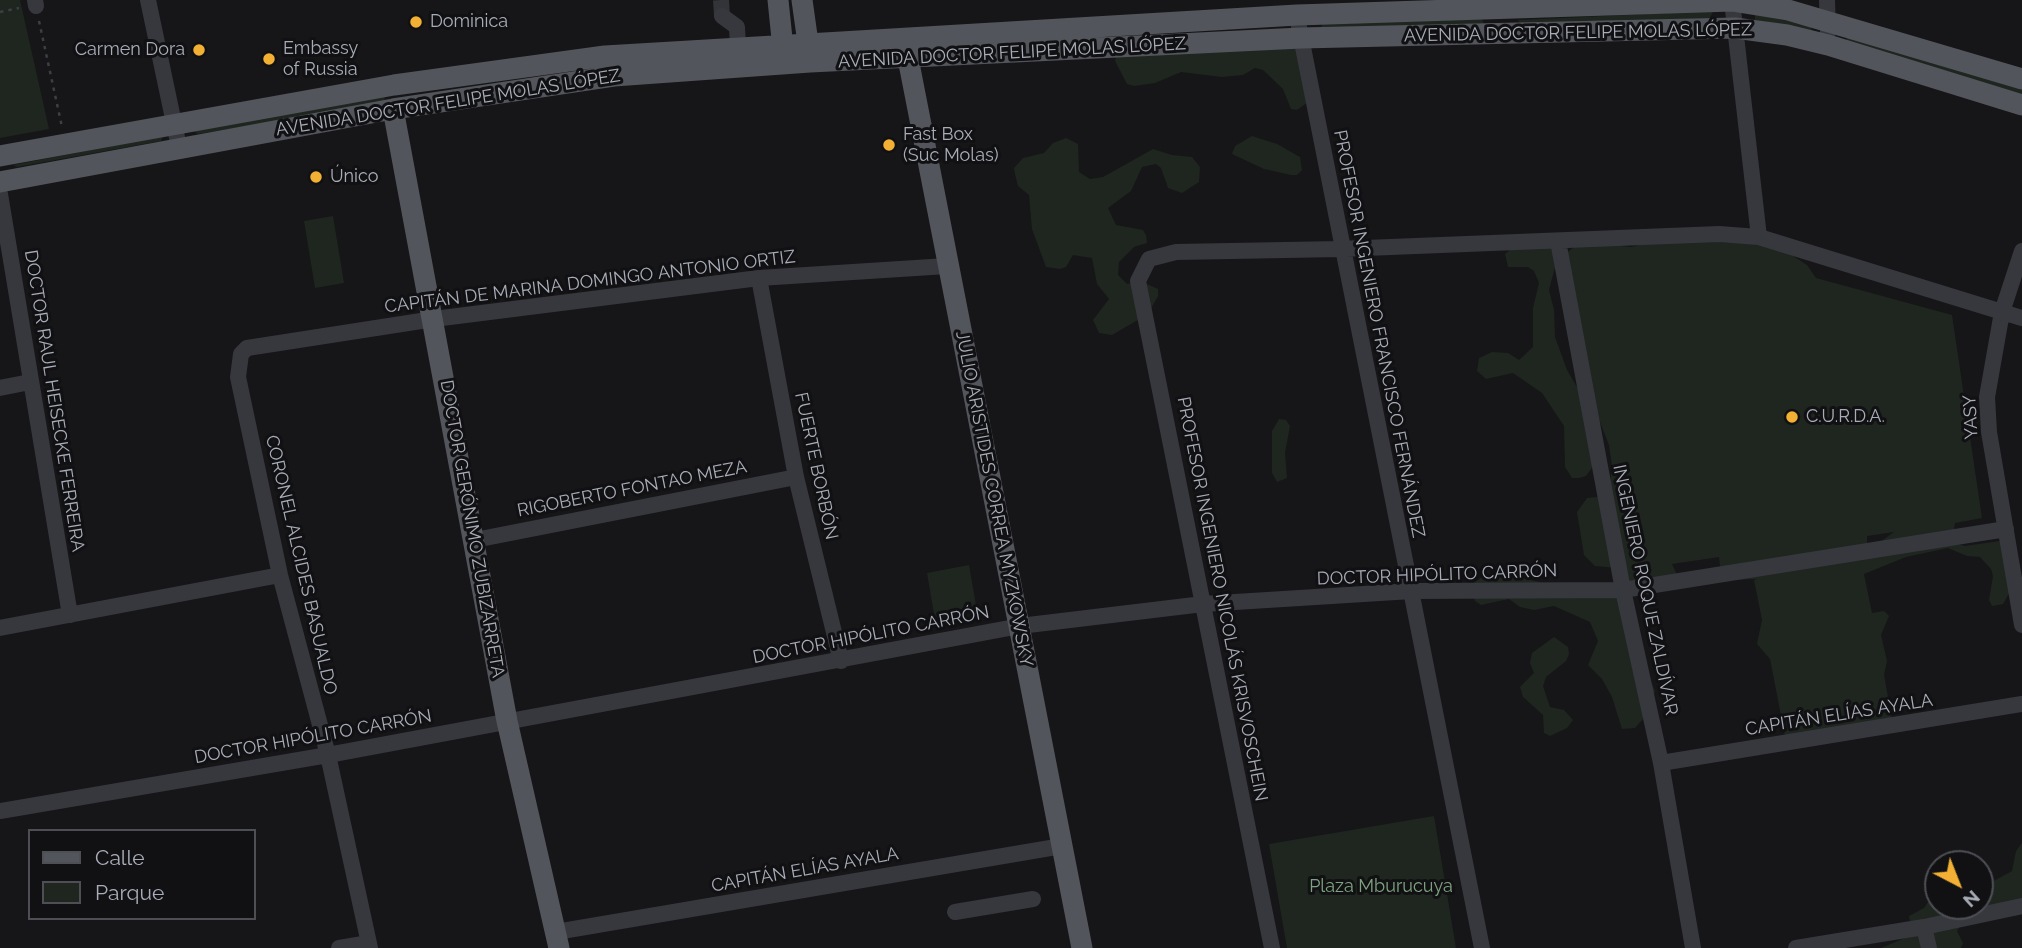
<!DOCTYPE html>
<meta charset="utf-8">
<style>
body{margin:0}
#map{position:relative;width:2022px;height:948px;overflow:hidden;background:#161618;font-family:Raleway,sans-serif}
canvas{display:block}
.legend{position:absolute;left:28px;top:829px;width:228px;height:91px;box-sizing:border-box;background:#111113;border:2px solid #4d4f55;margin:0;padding:9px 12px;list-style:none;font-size:21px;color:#a8adb8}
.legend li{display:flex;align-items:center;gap:14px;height:35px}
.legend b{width:35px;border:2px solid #4d4f55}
.north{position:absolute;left:1924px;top:850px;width:70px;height:70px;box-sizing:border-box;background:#111113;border:2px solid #4d4f55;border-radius:50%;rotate:138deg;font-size:19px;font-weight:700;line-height:28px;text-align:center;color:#a8adb8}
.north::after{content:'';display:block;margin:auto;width:24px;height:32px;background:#f2b134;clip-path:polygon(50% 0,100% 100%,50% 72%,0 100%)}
</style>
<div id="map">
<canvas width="2022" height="948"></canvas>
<ul class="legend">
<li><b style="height:9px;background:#53555c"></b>Calle</li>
<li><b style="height:19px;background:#1e261f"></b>Parque</li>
</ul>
<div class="north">N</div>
</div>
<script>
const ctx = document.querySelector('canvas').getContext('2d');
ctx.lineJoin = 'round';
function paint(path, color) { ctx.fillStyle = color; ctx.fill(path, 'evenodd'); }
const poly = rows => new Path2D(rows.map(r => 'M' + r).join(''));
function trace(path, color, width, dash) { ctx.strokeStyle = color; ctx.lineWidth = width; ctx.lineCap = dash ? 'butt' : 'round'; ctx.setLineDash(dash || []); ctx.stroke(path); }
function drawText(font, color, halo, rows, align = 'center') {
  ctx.font = font + ' Raleway,sans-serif'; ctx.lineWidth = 6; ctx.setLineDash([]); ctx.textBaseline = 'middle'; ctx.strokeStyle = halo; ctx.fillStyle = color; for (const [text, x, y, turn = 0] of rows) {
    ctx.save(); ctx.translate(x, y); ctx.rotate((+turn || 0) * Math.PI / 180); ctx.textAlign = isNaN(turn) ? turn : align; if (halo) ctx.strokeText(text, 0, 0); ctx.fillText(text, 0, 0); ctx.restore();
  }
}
paint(poly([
 [0,0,20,0,49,129,0,138],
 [1755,10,1812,27,1811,31,1806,33,1755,20],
 [1713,11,1710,18,1522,26,1518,20],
 [1482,19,1484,24,1321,29,1322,24],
 [1848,36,2022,88,2022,99,1845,42],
 [1288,44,1300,50,1308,102,1297,110,1291,109,1283,89,1263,70,1255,68,1243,75,1222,77,1181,72,1155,83,1134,86,1127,84,1115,61,1117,54],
 [385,96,384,104,198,134,195,132,194,130],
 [163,136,161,141,17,167,13,165],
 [1252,136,1277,144,1300,157,1302,170,1297,175,1291,175,1264,169,1232,154,1235,146],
 [1066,138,1078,144,1079,172,1090,179,1103,177,1153,149,1172,155,1192,157,1200,167,1199,182,1182,193,1168,188,1161,168,1156,164,1142,167,1131,191,1108,208,1116,225,1143,230,1146,235,1147,243,1134,247,1119,262,1118,275,1127,284,1140,281,1158,289,1158,296,1148,314,1112,335,1099,333,1093,320,1109,299,1097,284,1092,258,1073,255,1066,267,1060,269,1046,267,1032,229,1029,195,1018,186,1015,174,1014,168,1023,158,1044,153,1053,143],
 [333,216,344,283,315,288,304,221],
 [1542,237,1558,256,1549,290,1554,310,1555,337,1567,370,1584,399,1594,465,1586,476,1579,478,1572,478,1565,467,1564,426,1542,393,1513,373,1486,379,1477,371,1479,358,1492,352,1508,353,1519,360,1533,347,1533,308,1539,283,1534,271,1528,267,1508,267,1505,254,1521,241],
 [1658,241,1773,243,1807,265,1816,278,1952,315,1982,518,1955,523,1953,536,1958,544,1965,546,2000,541,2014,585,2003,604,1992,606,1989,600,1993,576,1991,569,1980,557,1967,556,1948,548,1906,557,1864,574,1872,613,1884,611,1889,616,1881,635,1887,661,1884,675,1892,719,1786,741,1770,659,1757,644,1762,620,1754,580,1757,579,1731,580,1721,573,1719,557,1672,564,1677,575,1669,583,1626,581,1618,568,1595,566,1584,555,1577,512,1587,498,1604,496,1609,492,1612,466,1609,445,1596,412,1564,255,1574,247,1587,243,1631,247],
 [1894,532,1872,548,1867,543,1867,536],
 [1279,419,1286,420,1290,426,1285,453,1287,478,1277,482,1272,473,1272,431],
 [969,565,977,611,935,620,927,573],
 [1501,573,1561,587,1615,590,1655,691,1650,711,1635,728,1622,729,1612,697,1602,679,1588,665,1598,641,1590,622,1554,606,1534,610,1520,607,1509,599,1481,605,1475,601,1472,588,1475,582,1481,578],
 [1554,637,1568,647,1569,654,1566,661,1546,677,1543,686,1550,707,1564,710,1573,720,1567,728,1550,736,1544,733,1543,715,1523,697,1520,687,1534,673,1530,663,1532,653],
 [1434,816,1456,948,1287,948,1269,844],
 [2022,843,2022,912,2019,915,1961,925,1957,931,1963,943,1961,948,1881,948,1912,935,1909,916,1924,908,1933,895,1937,870,1938,906,1980,906,1980,884,1988,884,2012,871,2016,851]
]), '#1e261f');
trace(poly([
 [721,0,722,16]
]), '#333438', 16, [16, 8]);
trace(poly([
 [0,12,19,8],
 [39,21,62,127]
]), '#3d3f44', 2.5, [3.5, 5]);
trace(poly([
 [35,0,36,6],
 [148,0,179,147],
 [1827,0,1828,32],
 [1732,1,1759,237],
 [722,16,737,27,738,47],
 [1299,27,1482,948],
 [0,194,70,615],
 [1558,241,1623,590,1661,763,1693,948],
 [2022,251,2002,312,1987,397,1989,432,2022,625],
 [759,278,796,477,841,661],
 [0,388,30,382],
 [475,540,796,477],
 [0,628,280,575],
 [1661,763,2022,704],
 [0,811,328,755,1020,626,1203,604,1412,591,1623,590,2006,529],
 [955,912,1033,899],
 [1924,927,1929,948],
 [556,932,1062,846],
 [339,948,369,943],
 [370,948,328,755,280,575,238,377,241,354,247,348,434,319,759,278,947,266],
 [1272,948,1138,281,1149,259,1176,252,1340,249,1719,234,1759,237,2022,318],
 [1796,948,1924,927,2022,906]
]), '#37383d', 16);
trace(poly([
 [778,0,784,58],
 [802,0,810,57],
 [906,48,1082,948],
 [393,109,507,721,559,948],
 [0,156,394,85,605,56,1297,15,1732,1,1788,10,2022,79],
 [0,182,393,109,614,76,810,62,1301,38,1735,28,1787,35,1828,45,2022,105]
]), '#53555c', 21);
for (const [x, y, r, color] of [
 [416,22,7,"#f2b134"],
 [199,50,7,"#f2b134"],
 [269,59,7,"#f2b134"],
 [889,145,7,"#f2b134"],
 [316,177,7,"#f2b134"],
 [1792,417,7,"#f2b134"]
]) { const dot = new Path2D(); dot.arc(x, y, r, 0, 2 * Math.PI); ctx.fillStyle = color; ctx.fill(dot); trace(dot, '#111113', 2.5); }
drawText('18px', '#a8adb8', '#111113', [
 ["Dominica",430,22],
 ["Embassy",283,49],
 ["of Russia",283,70],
 ["Carmen Dora",185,50,"right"],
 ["Fast Box",903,135],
 ["(Suc Molas)",903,156],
 ["Único",330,177],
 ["C.U.R.D.A.",1806,417]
], 'left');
drawText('18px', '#a8adb8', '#111113', [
 ["AVENIDA DOCTOR FELIPE MOLAS LÓPEZ",1578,33,-1],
 ["AVENIDA DOCTOR FELIPE MOLAS LÓPEZ",1012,53,-3],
 ["AVENIDA DOCTOR FELIPE MOLAS LÓPEZ",448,103,-9],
 ["CAPITÁN DE MARINA DOMINGO ANTONIO ORTIZ",590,282,-7],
 ["PROFESOR INGENIERO FRANCISCO FERNÁNDEZ",1379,334,79],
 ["DOCTOR RAUL HEISECKE FERREIRA",54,401,81],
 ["YASY",1971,417,-93],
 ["FUERTE BORBÓN",816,466,78],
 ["RIGOBERTO FONTAO MEZA",632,489,-11],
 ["JULIO ARISTIDES CORREA MYZKOWSKY",994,499,79],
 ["DOCTOR GERÓNIMO ZUBIZARRETA",472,529,80],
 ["CORONEL ALCIDES BASUALDO",301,565,77],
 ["DOCTOR HIPÓLITO CARRÓN",1437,575,-2],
 ["INGENIERO ROQUE ZALDÍVAR",1645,590,78],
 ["PROFESOR INGENIERO NICOLÁS KRISVOSCHEIN",1222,599,79],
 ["DOCTOR HIPÓLITO CARRÓN",871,635,-11],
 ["CAPITÁN ELÍAS AYALA",1839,715,-9],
 ["DOCTOR HIPÓLITO CARRÓN",313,737,-10],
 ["CAPITÁN ELÍAS AYALA",805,870,-10]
]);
drawText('18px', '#7fa381', '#111113', [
 ["Plaza Mburucuya",1381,887]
]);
</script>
